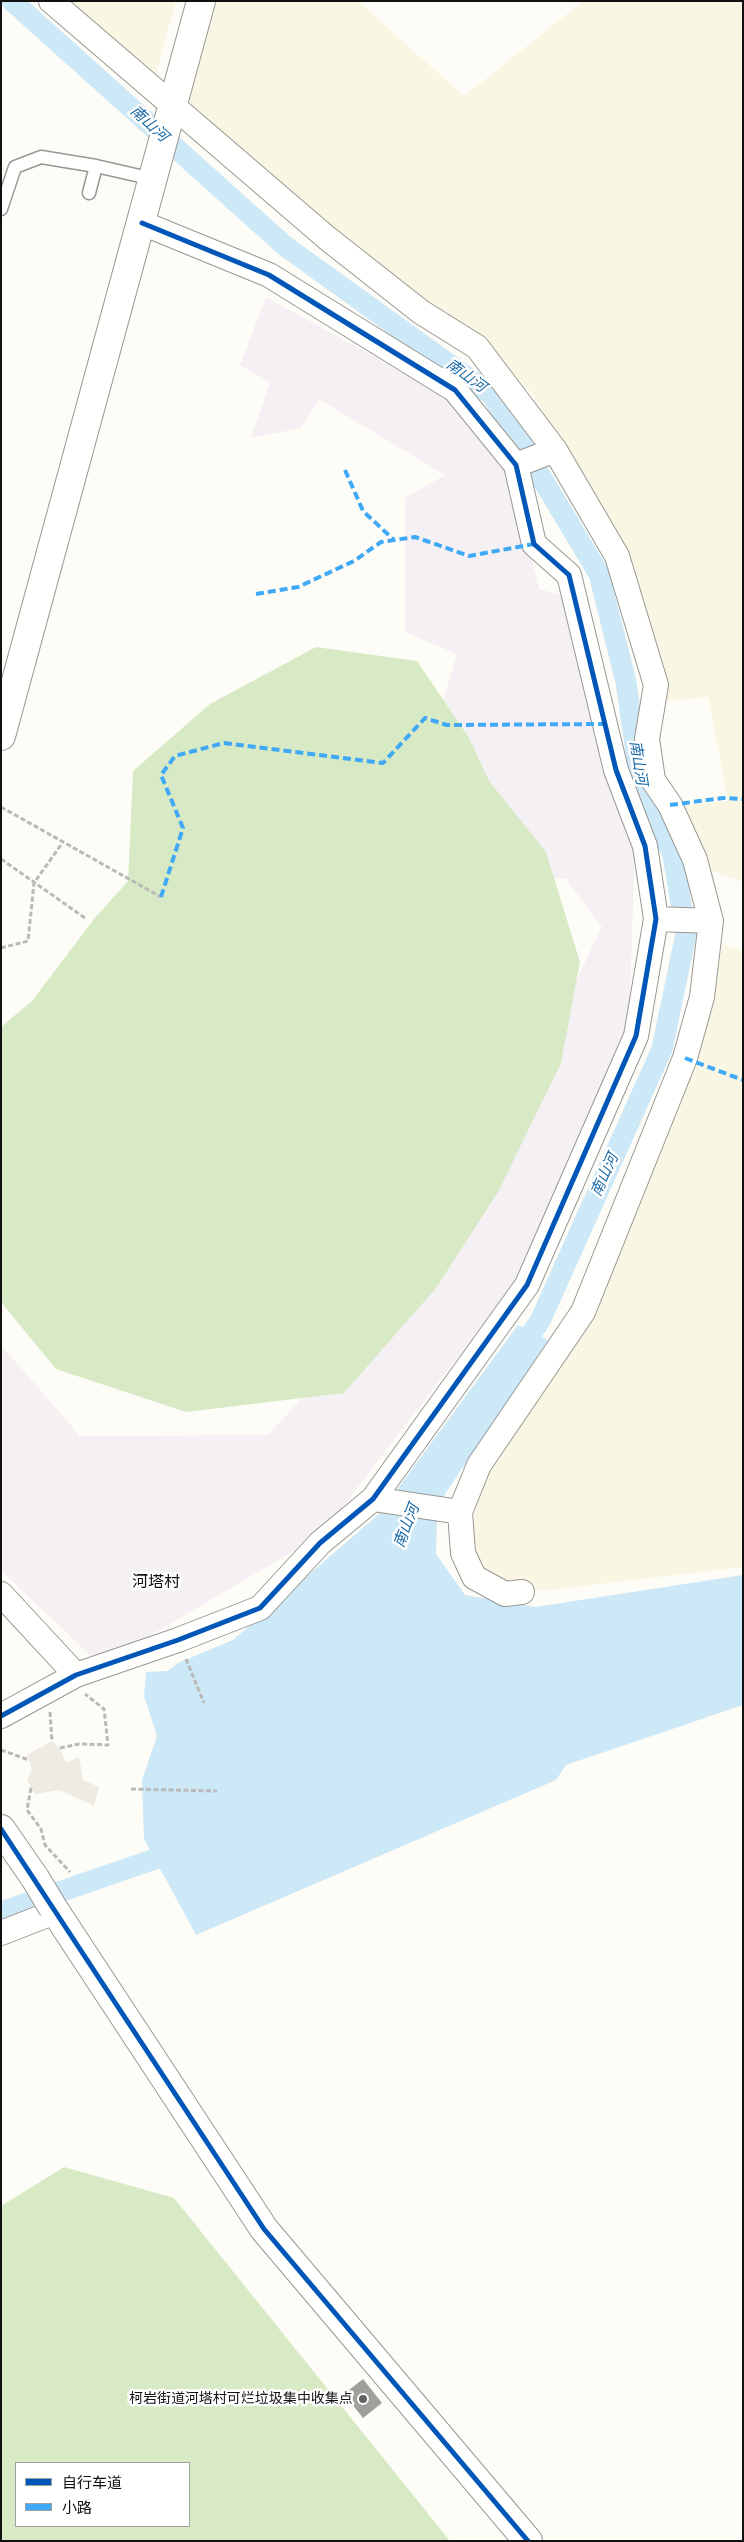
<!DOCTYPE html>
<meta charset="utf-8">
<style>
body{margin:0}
#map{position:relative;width:744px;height:2542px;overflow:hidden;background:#fdfcf7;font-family:"Noto Serif","Noto Sans SC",serif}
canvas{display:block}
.frame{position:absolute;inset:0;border:2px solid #111;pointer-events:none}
.legend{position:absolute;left:15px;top:2462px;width:175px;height:65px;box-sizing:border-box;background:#fff;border:1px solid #a0a0a0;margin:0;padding:6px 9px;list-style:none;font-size:15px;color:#111}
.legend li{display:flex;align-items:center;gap:10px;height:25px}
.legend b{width:25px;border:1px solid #a0a0a0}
</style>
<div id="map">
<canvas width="744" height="2542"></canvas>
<div class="frame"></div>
<ul class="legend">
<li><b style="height:6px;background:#0057b8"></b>自行车道</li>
<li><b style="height:6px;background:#3fa9f5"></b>小路</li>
</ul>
</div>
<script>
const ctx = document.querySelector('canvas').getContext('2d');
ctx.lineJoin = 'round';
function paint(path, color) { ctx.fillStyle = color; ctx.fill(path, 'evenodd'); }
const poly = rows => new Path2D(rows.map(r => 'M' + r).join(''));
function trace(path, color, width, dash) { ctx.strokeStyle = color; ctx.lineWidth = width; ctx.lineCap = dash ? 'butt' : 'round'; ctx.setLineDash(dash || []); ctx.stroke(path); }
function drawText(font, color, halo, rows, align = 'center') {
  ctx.font = font + ' "Noto Serif","Noto Sans SC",serif'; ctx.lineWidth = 5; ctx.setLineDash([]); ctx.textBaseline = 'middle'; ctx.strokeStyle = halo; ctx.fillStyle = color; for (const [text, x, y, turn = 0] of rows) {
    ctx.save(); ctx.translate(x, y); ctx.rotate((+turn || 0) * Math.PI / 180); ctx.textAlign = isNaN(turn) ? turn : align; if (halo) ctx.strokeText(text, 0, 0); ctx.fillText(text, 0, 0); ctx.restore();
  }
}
paint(poly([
 [266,297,450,398,511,467,539,589,567,597,635,847,629,1026,520,1276,321,1535,100,1665,1,1570,1,1345,80,1436,268,1435,455,1233,602,927,566,879,499,874,441,708,457,654,405,632,405,498,445,475,319,399,301,428,251,438,270,382,240,365]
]), '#f5f0f3');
paint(poly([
 [61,1,176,1,154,82],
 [212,1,358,1,464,96,583,1,743,1,743,882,704,868,680,806,728,801,708,697,659,702,624,553,531,392,481,342,332,233,186,99],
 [723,944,743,951,743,1567,542,1591,482,1575,466,1554,485,1468,587,1316,706,1018]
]), '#f9f7e4');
paint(poly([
 [316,647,417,661,469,738,489,781,546,852,580,962,561,1063,498,1192,436,1288,344,1393,186,1412,56,1369,1,1302,1,1027,32,1001,94,919,128,881,133,771,210,704],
 [64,2167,174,2198,450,2541,1,2541,1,2206],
 [16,2463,189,2463,189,2526,16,2526]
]), '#d8eac5');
paint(poly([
 [52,1741,60,1748,66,1763,79,1757,83,1780,99,1787,94,1806,60,1790,35,1794,31,1788,27,1779,32,1769,27,1755]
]), '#edebe2');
paint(poly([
 [518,1325,548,1340,445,1494,437,1519,436,1554,465,1595,535,1607,743,1575,743,1705,566,1765,556,1780,196,1935,144,1839,142,1780,157,1736,144,1696,146,1672,167,1671,180,1662,233,1640,379,1514]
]), '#cde8f7');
trace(poly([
 [12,1,285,246,492,395,599,574,626,682,641,788,673,855,686,934,662,1049,540,1321,515,1356],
 [1,1912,181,1850]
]), '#cde8f7', 21);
paint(poly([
 [363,2379,382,2403,363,2418,344,2394]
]), '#a19f9c');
const service = poly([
 [89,193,96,166],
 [1,209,15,167,41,157,96,166,153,179]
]);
const minor = poly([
 [51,1,327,238,421,312,477,347,555,450,617,556,656,685,647,739,653,780,670,805,695,860,711,921,702,997,685,1058,583,1312,479,1465,460,1512,463,1553,474,1577,505,1594,522,1592],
 [516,465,555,450],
 [656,919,711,921],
 [373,1499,460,1512],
 [1,1594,76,1675],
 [1,1716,76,1675,178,1640,260,1608,320,1543,373,1499,527,1285,636,1036,656,919,645,846,616,770,569,575,534,544,516,465,455,390,269,275,142,223],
 [1,1933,55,1912]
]);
const tertiary = poly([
 [1,736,201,1],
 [1,1829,35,1878],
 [53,1908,264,2229,528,2541]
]);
trace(service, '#979795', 15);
trace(minor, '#979795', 26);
trace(tertiary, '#979795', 30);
trace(poly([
 [1,807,161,897],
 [1,859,85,918],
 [1,948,28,941,34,883,63,842],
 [186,1659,204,1703],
 [50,1712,52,1741],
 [60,1748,79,1744,108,1745,104,1709,85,1694],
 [1,1750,29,1760],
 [31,1788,27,1810,41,1829,45,1845,70,1872],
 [131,1789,217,1791]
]), '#b9b9b8', 3, [5, 2.5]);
trace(service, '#fffffe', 12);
trace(minor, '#fffffe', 24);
trace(tertiary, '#fffffe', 28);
const tertiaryBridge = poly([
 [35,1878,53,1908]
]);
trace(tertiaryBridge, '#979795', 30, []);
trace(tertiaryBridge, '#fffffe', 28);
trace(poly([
 [345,470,363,511,394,540],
 [256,594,298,587,354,561,381,542,415,537,469,556,534,544],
 [670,805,723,798,743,799],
 [161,897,183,828,161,775,175,756,224,743,383,763,425,718,447,725,605,724],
 [685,1058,743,1080]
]), '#3fa9f5', 4, [8, 4]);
trace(poly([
 [1,1716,76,1675,178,1640,260,1608,320,1543,373,1499,527,1285,636,1036,656,919,645,846,616,770,569,575,534,544,516,465,455,390,269,275,142,223],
 [1,1829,264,2229,528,2541]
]), '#0057b8', 5);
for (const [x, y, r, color] of [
 [363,2399,5,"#646362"]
]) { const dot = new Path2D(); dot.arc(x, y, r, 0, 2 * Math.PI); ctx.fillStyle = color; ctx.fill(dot); trace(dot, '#fff', 2); }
drawText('14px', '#111', '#fff', [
 ["柯岩街道河塔村可烂垃圾集中收集点",353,2399]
], 'right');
drawText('italic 15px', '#1768a6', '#fff', [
 ["南山河",149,124,42],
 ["南山河",466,376,36],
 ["南山河",638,763,81],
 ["南山河",605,1175,-66],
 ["南山河",407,1526,-69]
]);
drawText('16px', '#111', '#fff', [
 ["河塔村",156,1582]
]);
</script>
